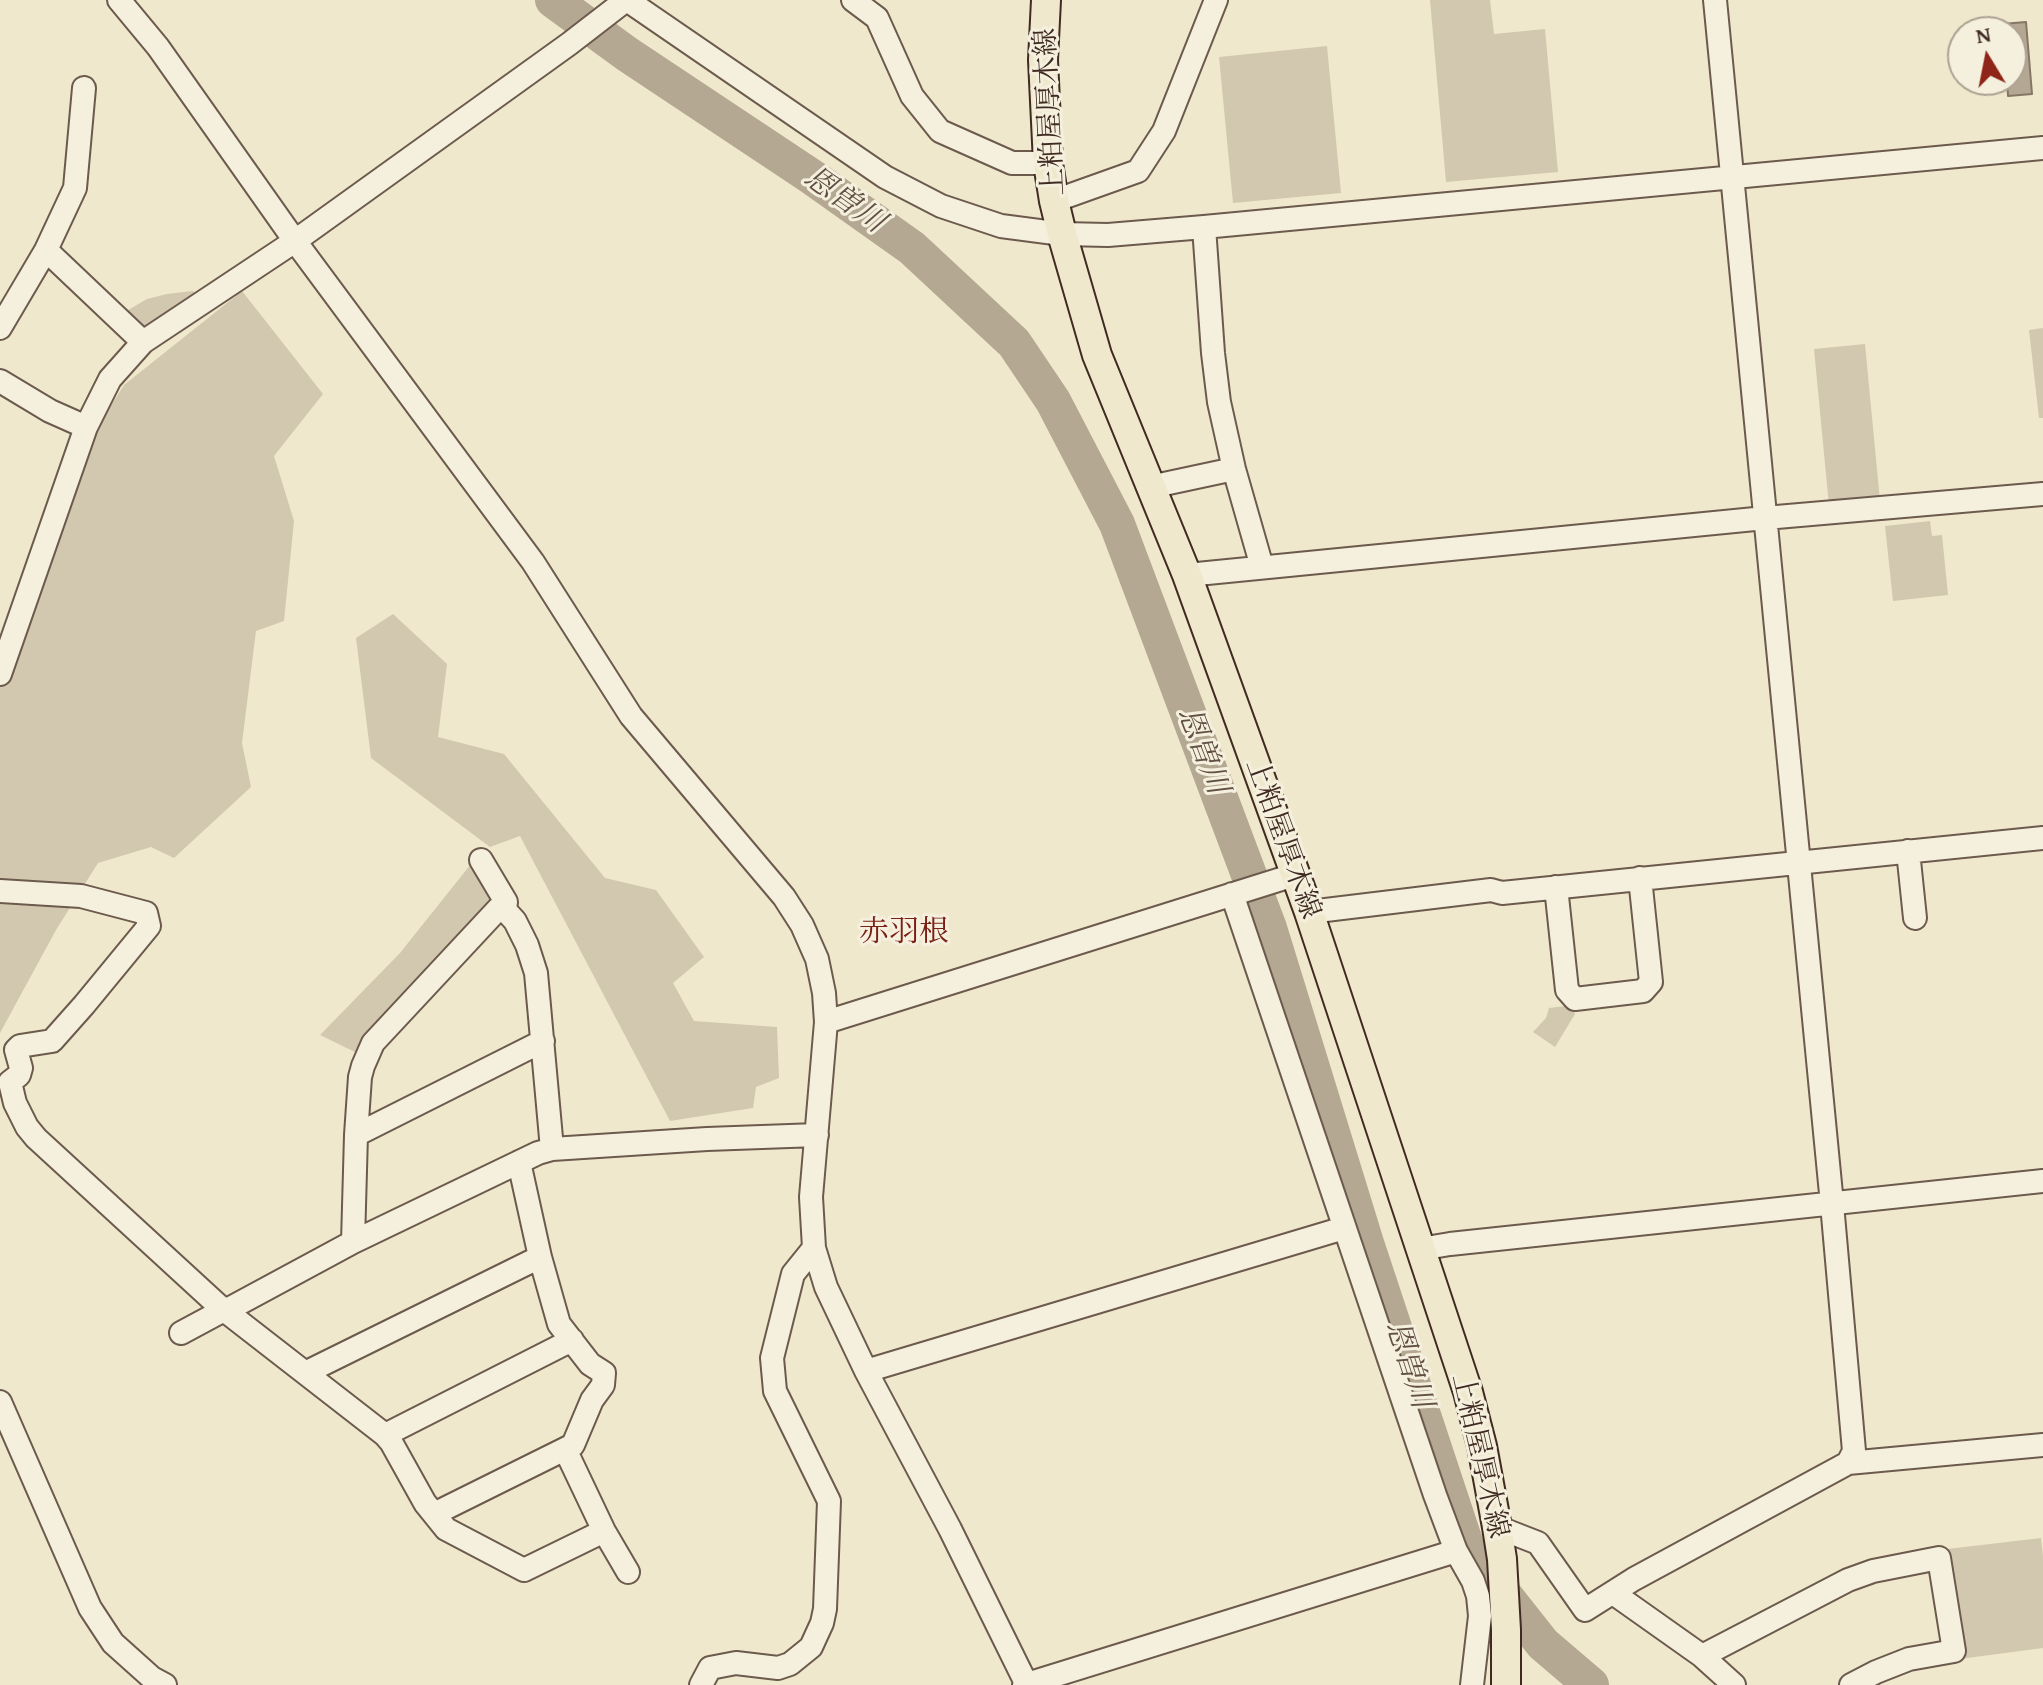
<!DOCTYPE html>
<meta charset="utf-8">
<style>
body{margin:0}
#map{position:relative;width:2043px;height:1685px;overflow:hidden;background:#f0e8cc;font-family:"Gentium Book Plus",serif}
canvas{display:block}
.north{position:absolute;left:1947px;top:16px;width:80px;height:80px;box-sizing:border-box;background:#f5f0de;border:2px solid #ada193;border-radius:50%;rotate:350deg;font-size:22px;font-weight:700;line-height:32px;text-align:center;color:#402b23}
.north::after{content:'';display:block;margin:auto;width:28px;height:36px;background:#8f2418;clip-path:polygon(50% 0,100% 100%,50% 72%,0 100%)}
</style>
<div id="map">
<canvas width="2043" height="1685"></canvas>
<div class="north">N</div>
</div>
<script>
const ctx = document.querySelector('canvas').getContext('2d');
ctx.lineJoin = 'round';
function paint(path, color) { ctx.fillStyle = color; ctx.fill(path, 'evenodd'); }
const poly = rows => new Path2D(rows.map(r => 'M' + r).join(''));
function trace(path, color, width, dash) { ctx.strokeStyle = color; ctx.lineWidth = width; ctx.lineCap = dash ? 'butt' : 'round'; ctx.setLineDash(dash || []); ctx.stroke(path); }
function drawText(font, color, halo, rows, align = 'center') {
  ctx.font = font + ' "Gentium Book Plus","Noto Serif JP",serif'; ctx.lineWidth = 6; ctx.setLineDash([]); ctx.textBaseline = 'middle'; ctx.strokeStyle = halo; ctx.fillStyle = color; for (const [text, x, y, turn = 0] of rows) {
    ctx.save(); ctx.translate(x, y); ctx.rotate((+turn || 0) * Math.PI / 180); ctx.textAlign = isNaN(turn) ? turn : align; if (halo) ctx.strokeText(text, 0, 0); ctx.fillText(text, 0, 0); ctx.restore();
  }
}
paint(poly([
 [1430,0,1490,0,1494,34,1545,29,1558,172,1446,182],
 [1327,46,1341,193,1233,203,1219,57],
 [193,291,198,295,140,332,123,313,147,299,167,294],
 [242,291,323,394,274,456,294,521,284,621,256,631,242,743,251,787,174,858,151,847,98,863,56,930,0,1033,0,687,47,545,65,479,124,385],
 [2043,328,2043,418,2039,418,2029,330],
 [1865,344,1880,501,1829,506,1814,349],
 [1930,521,1932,536,1942,535,1948,595,1893,601,1885,526],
 [393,614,447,664,438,737,504,754,605,878,656,890,704,957,673,983,694,1021,777,1027,779,1078,756,1087,753,1108,670,1121,520,836,490,847,371,758,356,638],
 [475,859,493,901,357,1053,320,1035,400,953],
 [1573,1005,1575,1014,1555,1047,1533,1032,1546,1018,1549,1008],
 [2041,1538,2043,1556,2043,1648,1960,1659,1947,1549]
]), '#d2c8af');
const water = poly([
 [2026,22,2032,94,2008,96,2007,80,2011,80,2011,32,2002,32,2002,24,2026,22]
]);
paint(water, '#b4a893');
trace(water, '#867666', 2);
trace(poly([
 [553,0,627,54,812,177,912,248,1014,343,1053,401,1117,524,1269,928,1366,1243,1467,1548,1543,1644,1591,1685]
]), '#b4a893', 36);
const minor = poly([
 [119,0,158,47,295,241,533,562,631,716,784,897,802,925,817,959,824,993,826,1022,811,1197,814,1248,826,1287,866,1371,950,1529,1027,1685],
 [627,0,885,177,941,206,1001,226,1062,234,1108,235,1204,227,2043,148],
 [853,0,877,18,912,96,940,131,1012,163,1048,163],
 [1715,0,1832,1204,1854,1451,1848,1463],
 [1054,201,1138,171,1164,131,1216,0],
 [1204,227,1213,353,1219,402,1234,469,1262,567],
 [46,250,143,342],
 [0,328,46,250,75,188,84,88],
 [0,381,50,411,86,427],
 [1150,487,1234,469],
 [1187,575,1765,518,2043,494],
 [0,674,86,427,110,379,143,342,295,241,569,44,626,0],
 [1908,851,1915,918],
 [481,860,506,902,505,910],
 [1556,887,1567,990,1575,999,1643,991,1651,982,1640,878],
 [0,891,81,896,146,913,149,926,84,1005,52,1041,20,1046,16,1050,21,1068,19,1075,10,1082,15,1103,27,1127,36,1138,219,1306,385,1435,391,1442,425,1503,446,1529,524,1570,604,1531],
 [1232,894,1435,1495,1456,1551,1473,1581,1478,1596,1480,1616,1472,1685],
 [1309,912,1491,890,1502,893,2043,838],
 [826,1022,1294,875],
 [356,1135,543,1041],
 [519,1162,540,1257,559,1324,590,1364,604,1373,603,1385,592,1400,573,1445,565,1449,604,1531,628,1572],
 [353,1242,356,1135,360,1077,363,1066,373,1043,498,909,505,910,515,921,527,945,536,973,552,1149],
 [1420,1249,1450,1244,2043,1181],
 [181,1333,222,1311,227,1310,353,1242,538,1153,552,1149,707,1139,817,1135],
 [866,1371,1344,1228],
 [307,1372,540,1257],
 [0,1402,90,1608,113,1643,152,1678,165,1685],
 [385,1435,572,1340],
 [434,1514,565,1449],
 [1497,1527,1538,1543,1585,1610,1634,1579,1848,1463,2043,1445],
 [1613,1593,1702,1656,1734,1685],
 [1702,1656,1848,1580,1873,1571,1939,1558,1954,1651,1909,1659,1876,1672,1851,1685],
 [701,1685,710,1668,736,1663,778,1668,790,1664,811,1647,822,1623,825,1609,829,1501,775,1391,772,1358,793,1274,814,1248],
 [1024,1685,1456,1551]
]);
const major = poly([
 [1046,0,1043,60,1048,163,1054,201,1062,234,1097,355,1187,575,1309,912,1468,1392,1482,1446,1497,1527,1502,1559,1506,1630,1506,1685]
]);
trace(minor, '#6c5a4d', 26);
trace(major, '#402b23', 32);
trace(minor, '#f5f0de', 22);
trace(major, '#f0e8cc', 28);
drawText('28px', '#402b23', '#f5f0de', [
 ["上粕屋厚木線",1051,112,-93],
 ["上粕屋厚木線",1282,839,70],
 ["上粕屋厚木線",1479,1456,77]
]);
drawText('italic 30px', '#635045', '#f5f0de', [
 ["恩曽川",844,201,35],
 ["恩曽川",1202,751,69],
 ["恩曽川",1408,1365,72]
]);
drawText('30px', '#7a1f14', '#f5f0de', [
 ["赤羽根",904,933]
]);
</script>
